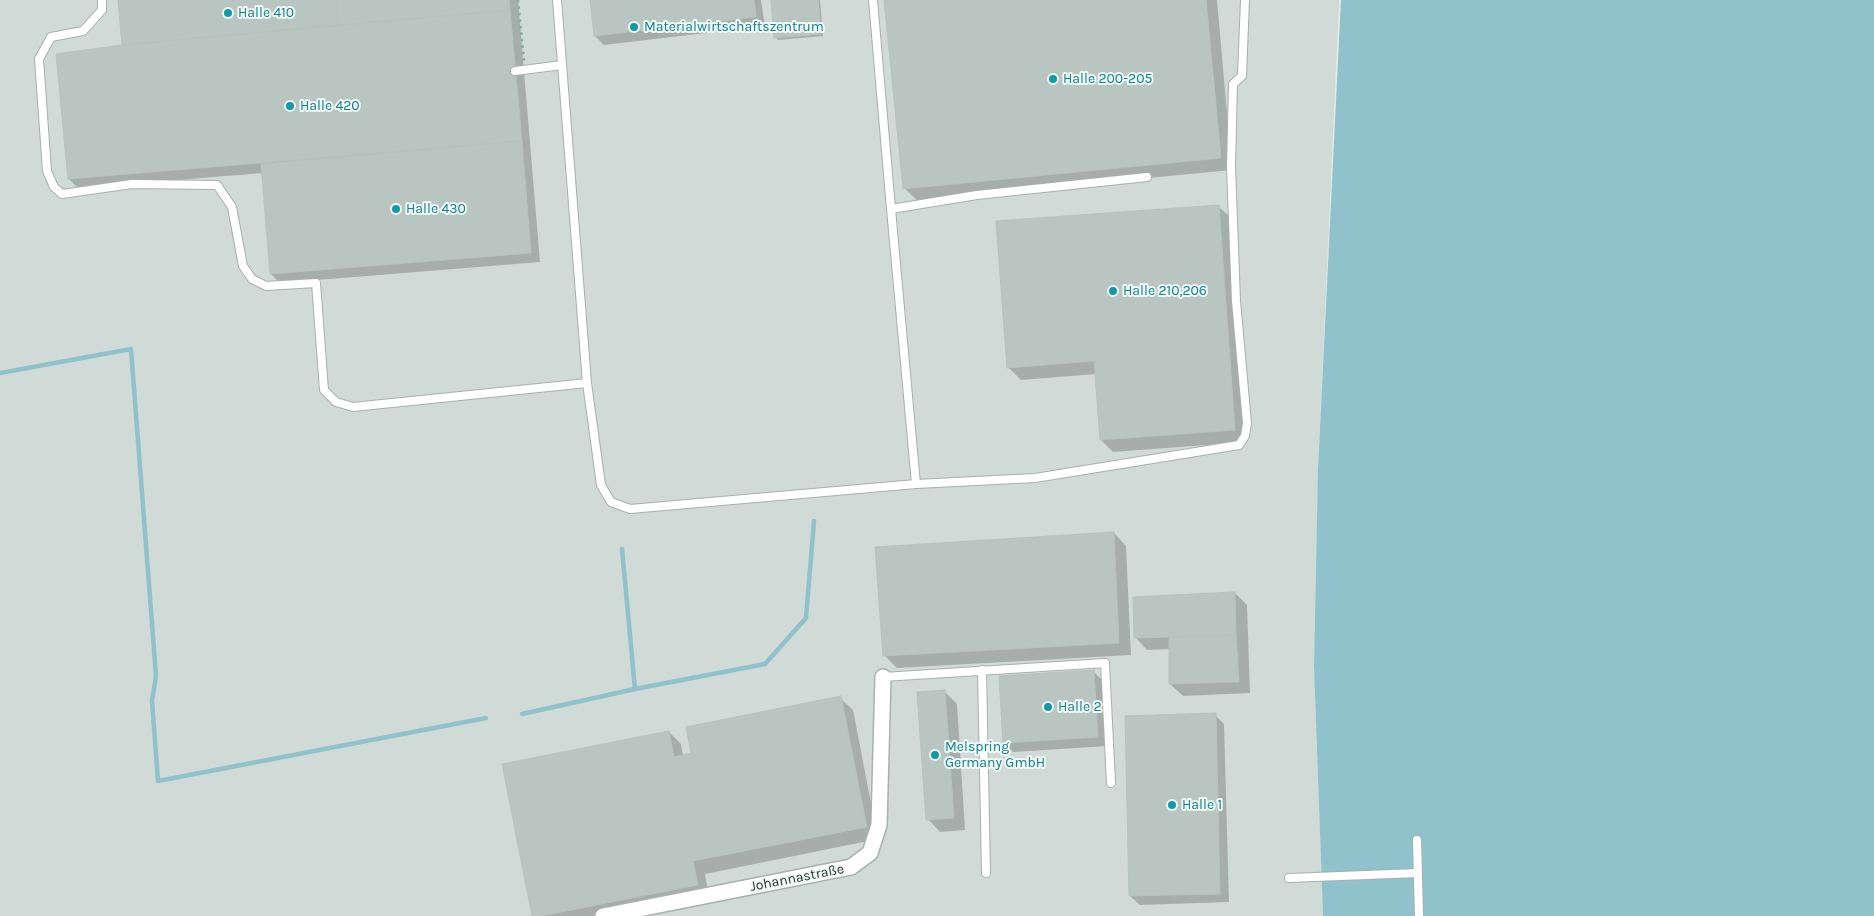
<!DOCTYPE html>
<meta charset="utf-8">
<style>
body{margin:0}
canvas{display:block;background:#e2ebe7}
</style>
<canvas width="1874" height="916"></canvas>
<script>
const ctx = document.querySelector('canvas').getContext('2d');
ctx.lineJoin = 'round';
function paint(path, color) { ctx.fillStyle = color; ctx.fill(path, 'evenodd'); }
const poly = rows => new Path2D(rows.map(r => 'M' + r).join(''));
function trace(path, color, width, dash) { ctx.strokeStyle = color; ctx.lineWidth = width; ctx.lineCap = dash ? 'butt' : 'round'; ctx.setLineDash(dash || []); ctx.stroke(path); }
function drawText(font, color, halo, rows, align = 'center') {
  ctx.font = font + ' Karla,sans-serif'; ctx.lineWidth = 4; ctx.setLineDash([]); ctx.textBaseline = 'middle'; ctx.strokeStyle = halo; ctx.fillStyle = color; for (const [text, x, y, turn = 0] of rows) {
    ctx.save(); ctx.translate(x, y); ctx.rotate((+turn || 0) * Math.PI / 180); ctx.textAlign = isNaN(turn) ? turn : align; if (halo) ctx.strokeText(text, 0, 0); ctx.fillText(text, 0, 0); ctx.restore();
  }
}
paint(poly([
 [0,0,1339,0,1318,468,1314,666,1323,916,0,916]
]), '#d0dad6');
paint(poly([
 [1341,0,1874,0,1874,916,1323,916,1314,666,1318,468]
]), '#8fc2ca');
paint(poly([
 [119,0,518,0,540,262,280,283,271,274,263,173,78,188,69,179,123,46],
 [591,0,761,0,765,26,604,45,595,36],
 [772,0,820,0,823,36,778,40,775,37],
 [886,0,1217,0,1232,170,917,200,904,188],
 [1218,206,1231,218,1247,442,1113,452,1101,440,1096,374,1021,380,1008,367],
 [1114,533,1126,546,1131,655,897,668,884,655],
 [1235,593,1247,605,1250,693,1183,696,1170,684,1170,649,1147,650,1135,637],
 [1094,672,1103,681,1107,746,1013,752,1004,742],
 [944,691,957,704,965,830,940,832,928,819],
 [840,698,853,710,878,839,705,874,709,897,613,916,533,916,669,732,681,744,683,756],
 [1215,715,1224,724,1229,902,1140,905,1130,896]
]), '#0003');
trace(poly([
 [0,373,131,349,156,676,152,701,158,781,486,718],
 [622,549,635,689],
 [522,714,635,689,765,664,806,618,814,521]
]), '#8fc2ca', 4.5);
const building = poly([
 [118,0,336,0,338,25,122,45,118,0],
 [336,0,509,0,510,10,338,25,336,0],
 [590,0,754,0,756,17,594,36,590,0],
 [771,0,818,0,821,34,774,38,771,0],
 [884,0,1206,0,1221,158,903,189,884,0],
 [510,10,522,141,68,179,56,54,122,45,510,10],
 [522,141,531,253,270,274,261,164,522,141],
 [1219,205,1235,430,1100,440,1094,361,1007,368,996,221,1219,205],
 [1114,532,1119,643,883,656,875,547,1114,532],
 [1235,592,1236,635,1134,638,1133,597,1235,592],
 [1236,635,1239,682,1169,684,1169,637,1236,635],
 [1094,670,1098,737,1003,743,999,676,1094,670],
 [945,690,954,818,926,820,917,692,945,690],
 [841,696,867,827,693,861,698,885,541,916,532,916,502,764,669,731,674,757,691,753,686,727,841,696],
 [1216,713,1220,894,1129,896,1125,716,1216,713]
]);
paint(building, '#b8c5c0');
trace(building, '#b5c4bd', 1);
const service = poly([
 [102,0,102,10,83,31,51,37,39,59,47,171,54,187,62,194,132,184,217,185,232,207,243,266,252,279,266,286,316,283,324,390,336,402,353,407,587,383,557,0],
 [873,0,891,209],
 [515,71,562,65],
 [1147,177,977,195,891,209,916,484,1035,478,1239,445,1245,436,1247,423,1236,301,1231,167,1233,84,1242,76,1245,0],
 [587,383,601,485,611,502,630,509,916,484],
 [982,670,986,873],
 [883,677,1105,663,1111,783],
 [1417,840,1419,916],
 [1289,878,1418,873]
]);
const minor = poly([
 [603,916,851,867,870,853,879,825,883,677]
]);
trace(service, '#a5b2ae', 10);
trace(minor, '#a5b2ae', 18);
trace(poly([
 [518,0,524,61]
]), '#86ab9f', 2.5, [2.5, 4]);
trace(service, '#fff', 8);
trace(minor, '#fff', 15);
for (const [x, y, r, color] of [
 [228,13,5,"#0f9aa8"],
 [634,27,5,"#0f9aa8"],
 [1053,79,5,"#0f9aa8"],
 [290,106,5,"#0f9aa8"],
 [396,209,5,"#0f9aa8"],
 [1113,291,5,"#0f9aa8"],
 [1048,707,5,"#0f9aa8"],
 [935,755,5,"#0f9aa8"],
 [1172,805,5,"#0f9aa8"]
]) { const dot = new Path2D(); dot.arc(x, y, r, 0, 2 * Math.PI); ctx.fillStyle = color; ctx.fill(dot); trace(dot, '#f2f8f5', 2); }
drawText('14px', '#0d838f', '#f2f8f5', [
 ["Halle 410",238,13],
 ["Materialwirtschaftszentrum",644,27],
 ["Halle 200-205",1063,79],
 ["Halle 420",300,106],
 ["Halle 430",406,209],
 ["Halle 210,206",1123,291],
 ["Halle 2",1058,707],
 ["Melspring",945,747],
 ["Germany GmbH",945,763],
 ["Halle 1",1182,805]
], 'left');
drawText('14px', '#243a34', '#f2f8f5', [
 ["Johannastraße",797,878,-11]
]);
</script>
